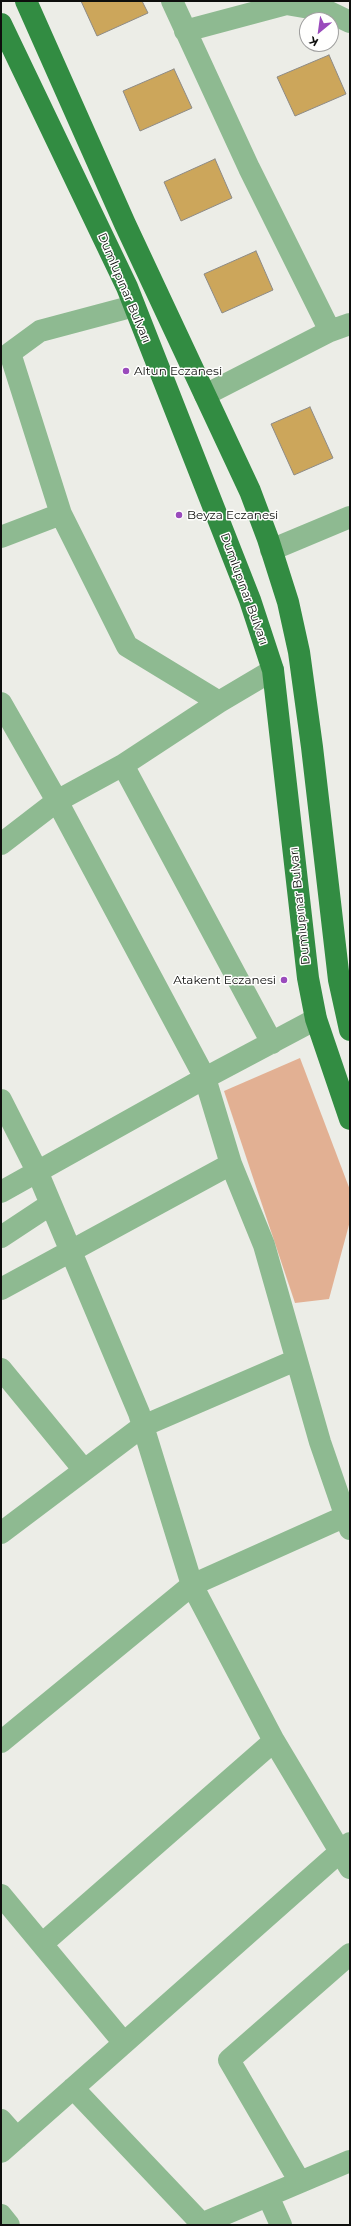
<!DOCTYPE html>
<meta charset="utf-8">
<style>
body{margin:0}
#map{position:relative;width:351px;height:2226px;overflow:hidden;background:#ecede7;font-family:Montserrat,sans-serif}
canvas{display:block}
.frame{position:absolute;inset:0;border:2px solid #0e0f0d;pointer-events:none}
.north{position:absolute;left:299px;top:12px;width:40px;height:40px;box-sizing:border-box;background:#fffffe;border:1px solid #9f9f9e;border-radius:50%;rotate:209deg;font-size:11px;font-weight:700;line-height:16px;text-align:center;color:#0e0f0d}
.north::after{content:'';display:block;margin:auto;width:14px;height:18px;background:#9a4bbc;clip-path:polygon(50% 0,100% 100%,50% 72%,0 100%)}
</style>
<div id="map">
<canvas width="351" height="2226"></canvas>
<div class="frame"></div>
<div class="north">K</div>
</div>
<script>
const ctx = document.querySelector('canvas').getContext('2d');
ctx.lineJoin = 'round';
function paint(path, color) { ctx.fillStyle = color; ctx.fill(path, 'evenodd'); }
const poly = rows => new Path2D(rows.map(r => 'M' + r).join(''));
function trace(path, color, width, dash) { ctx.strokeStyle = color; ctx.lineWidth = width; ctx.lineCap = dash ? 'butt' : 'round'; ctx.setLineDash(dash || []); ctx.stroke(path); }
function drawText(font, color, halo, rows, align = 'center') {
  ctx.font = font + ' Montserrat,sans-serif'; ctx.lineWidth = 3; ctx.setLineDash([]); ctx.textBaseline = 'middle'; ctx.strokeStyle = halo; ctx.fillStyle = color; for (const [text, x, y, turn = 0] of rows) {
    ctx.save(); ctx.translate(x, y); ctx.rotate((+turn || 0) * Math.PI / 180); ctx.textAlign = isNaN(turn) ? turn : align; if (halo) ctx.strokeText(text, 0, 0); ctx.fillText(text, 0, 0); ctx.restore();
  }
}
paint(poly([
 [300,1058,350,1190,350,1221,329,1299,295,1303,224,1091]
]), '#e2b093');
const building = poly([
 [81,1,142,1,148,13,97,36,81,1],
 [329,55,346,94,295,116,277,77,329,55],
 [174,69,192,108,140,131,123,91,174,69],
 [215,159,232,198,181,221,164,182,215,159],
 [256,251,273,290,222,313,204,274,256,251],
 [310,407,333,458,294,475,271,424,310,407]
]);
paint(building, '#cca65b');
trace(building, '#8d8a85', 1);
trace(poly([
 [172,1,249,168,330,331],
 [185,31,286,4,327,11,350,22],
 [134,306,40,331,10,353,61,514,127,646,219,702],
 [205,395,330,331,350,324],
 [1,537,61,514],
 [271,550,350,517],
 [1,703,57,801,205,1078,231,1164,264,1245,320,1442,350,1529],
 [123,765,272,1043],
 [1,844,57,801,123,765,219,702,273,670],
 [1,1100,37,1171,139,1413,192,1585,274,1741,350,1868],
 [1,1192,205,1078,316,1019],
 [1,1237,51,1204],
 [1,1289,231,1164],
 [1,1369,84,1470],
 [1,1533,143,1426,296,1360],
 [1,1742,192,1585,346,1516],
 [1,1895,124,2043],
 [42,1944,274,1741],
 [73,2088,203,2225],
 [1,2120,17,2138],
 [1,2152,350,1843],
 [300,2182,229,2060,350,1954],
 [268,2196,281,2225],
 [1,2215,9,2225],
 [199,2225,350,2161]
]), '#8eba91', 22);
trace(poly([
 [26,1,125,224,250,491,268,539,288,602,299,652,312,747,339,980,350,1030],
 [1,24,127,287,250,600,273,670,308,978,316,1019,350,1119]
]), '#328c42', 22);
for (const [x, y, r, color] of [
 [126,371,4,"#9a4bbc"],
 [179,515,4,"#9a4bbc"],
 [284,980,4,"#9a4bbc"]
]) { const dot = new Path2D(); dot.arc(x, y, r, 0, 2 * Math.PI); ctx.fillStyle = color; ctx.fill(dot); trace(dot, '#fffffe', 1.5); }
drawText('12px', '#0e0f0d', '#fffffe', [
 ["Dumlupınar Bulvarı",124,288,67],
 ["Dumlupınar Bulvarı",244,589,70],
 ["Dumlupınar Bulvarı",300,906,-96]
]);
drawText('12px', '#0e0f0d', '#fffffe', [
 ["Altun Eczanesi",134,371],
 ["Beyza Eczanesi",187,515],
 ["Atakent Eczanesi",276,980,"right"]
], 'left');
</script>
